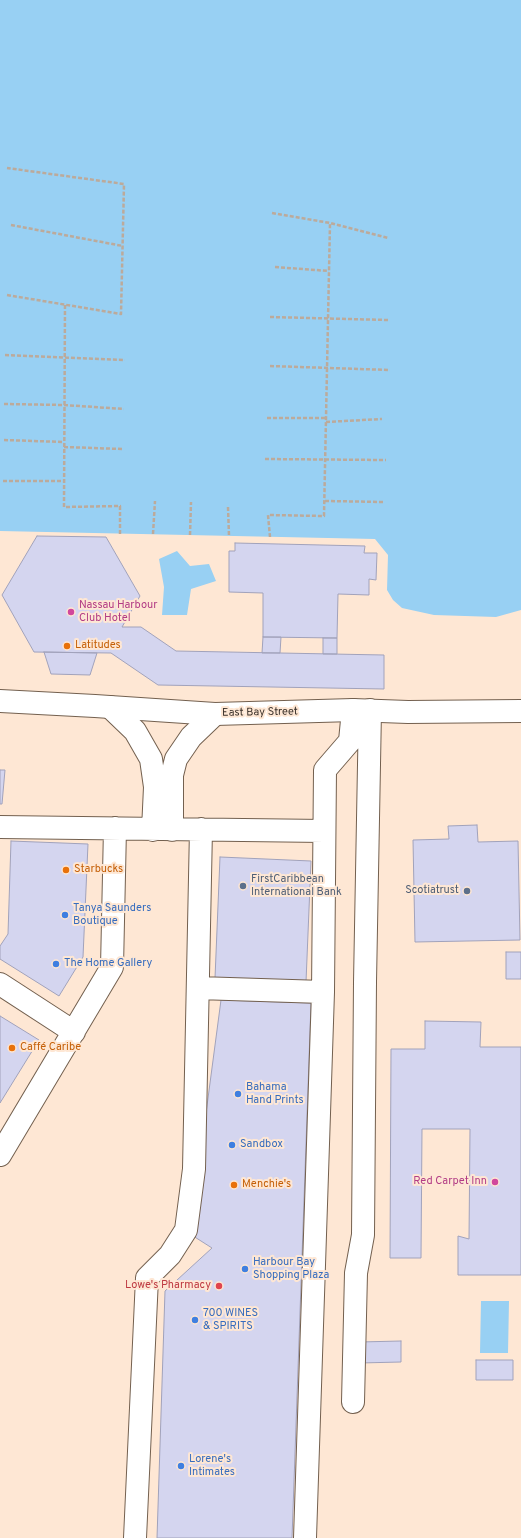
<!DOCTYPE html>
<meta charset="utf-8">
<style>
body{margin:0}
canvas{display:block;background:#fee7d4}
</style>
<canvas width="521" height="1538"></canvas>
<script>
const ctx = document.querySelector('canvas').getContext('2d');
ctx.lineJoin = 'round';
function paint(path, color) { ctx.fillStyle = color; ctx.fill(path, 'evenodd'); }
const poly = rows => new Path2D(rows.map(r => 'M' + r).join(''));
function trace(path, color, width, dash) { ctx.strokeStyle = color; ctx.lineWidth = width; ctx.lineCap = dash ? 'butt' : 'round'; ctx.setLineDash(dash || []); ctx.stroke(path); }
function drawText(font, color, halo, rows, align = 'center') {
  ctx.font = font + ' Overpass,sans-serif'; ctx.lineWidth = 4; ctx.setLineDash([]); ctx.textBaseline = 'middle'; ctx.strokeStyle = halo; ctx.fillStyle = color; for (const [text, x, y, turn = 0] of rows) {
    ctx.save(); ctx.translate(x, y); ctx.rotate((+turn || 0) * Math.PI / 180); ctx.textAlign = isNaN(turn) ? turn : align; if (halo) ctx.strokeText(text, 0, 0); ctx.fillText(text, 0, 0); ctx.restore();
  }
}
paint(poly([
 [0,0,521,0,521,610,496,617,434,615,402,608,393,600,387,590,388,555,375,539,0,531],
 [177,551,190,566,209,564,216,581,191,589,187,615,162,615,164,587,159,559],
 [481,1301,509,1301,508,1353,480,1353]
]), '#98d0f3');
const building = poly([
 [37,536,106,537,140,596,122,627,141,627,176,651,384,655,384,689,158,685,111,653,34,652,2,595,37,536],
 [235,543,365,546,364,553,377,553,376,580,369,579,369,595,338,594,337,638,263,637,263,593,229,592,229,551,235,551,235,543],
 [263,637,281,637,280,653,262,653,263,637],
 [323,638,337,638,337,654,323,654,323,638],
 [44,652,97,653,90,675,51,674,44,652],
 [0,770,5,770,2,804,0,804,0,770],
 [477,825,478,842,518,841,520,940,415,942,413,840,449,839,448,826,477,825],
 [11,841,88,844,83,957,59,996,0,959,0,946,8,934,11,841],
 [220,857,311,861,306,982,215,978,220,857],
 [506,952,521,952,521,979,506,979,506,952],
 [221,1000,311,1003,292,1538,157,1538,165,1291,212,1248,190,1234,221,1000],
 [0,1016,39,1040,0,1103,0,1016],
 [425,1021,481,1022,480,1047,521,1047,521,1275,458,1275,458,1236,469,1239,470,1129,422,1129,421,1258,390,1258,391,1049,425,1049,425,1021],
 [401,1341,401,1362,360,1363,359,1342,401,1341],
 [476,1360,513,1360,513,1380,476,1380,476,1360]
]);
paint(building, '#d4d5ef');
trace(building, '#a1a2bb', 1);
const minor = poly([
 [110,707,135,731,151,759,155,787,153,830],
 [0,827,324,831],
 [172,830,172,775,176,759,191,737,215,714],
 [0,984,74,1032],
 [198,988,323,992],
 [0,1155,112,967,115,828],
 [353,1402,356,1273,363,1235,365,982,370,710],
 [135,1538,147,1278,170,1255,186,1230,194,1169,201,829],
 [305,1538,323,992,325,770,350,741,353,710]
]);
const highway = poly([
 [0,701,95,706,215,714,353,710,408,712,521,711]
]);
trace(minor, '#73604f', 24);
trace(highway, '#73604f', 24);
trace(poly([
 [272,213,330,223,388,238],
 [11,225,123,246],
 [275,267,329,271],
 [7,295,121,314,124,184,7,168],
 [65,305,64,507,120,506,120,535],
 [270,317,388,320],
 [5,355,125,360],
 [270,366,390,370],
 [4,404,64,405,124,409],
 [267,418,326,418],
 [326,422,382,419],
 [4,440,64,442],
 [64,447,122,449],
 [265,459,386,460],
 [3,481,64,481],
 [325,501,384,502],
 [228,507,229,536],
 [153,534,155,501],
 [190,535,191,502],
 [270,537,268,515,324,516,330,223]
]), '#bcaa9b', 2.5, [4, 2]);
trace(minor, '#fff', 22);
trace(highway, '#fff', 22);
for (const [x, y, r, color] of [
 [71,612,4,"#d1479c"],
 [67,646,4,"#e8710a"],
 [66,870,4,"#e8710a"],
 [243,886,4,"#5c6f8a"],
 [467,891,4,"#5c6f8a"],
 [65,915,4,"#3f7fe0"],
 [56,964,4,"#3f7fe0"],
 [12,1048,4,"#e8710a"],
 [238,1094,4,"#3f7fe0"],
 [232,1145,4,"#3f7fe0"],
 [495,1182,4,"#d1479c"],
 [234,1185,4,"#e8710a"],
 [245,1269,4,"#3f7fe0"],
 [219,1286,4,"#e0444e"],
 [195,1320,4,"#3f7fe0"],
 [181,1466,4,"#3f7fe0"]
]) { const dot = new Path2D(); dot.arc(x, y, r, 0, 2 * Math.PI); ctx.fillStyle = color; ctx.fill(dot); trace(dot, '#fee7d4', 1.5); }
drawText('11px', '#b23c85', '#fee7d4', [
 ["Nassau Harbour",79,606],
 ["Club Hotel",79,619],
 ["Red Carpet Inn",487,1182,"right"]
], 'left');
drawText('11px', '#c56008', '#fee7d4', [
 ["Latitudes",75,646],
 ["Starbucks",74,870],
 ["Caffé Caribe",20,1048],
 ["Menchie's",242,1185]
], 'left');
drawText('11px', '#3b322b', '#fee7d4', [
 ["East Bay Street",260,713,-1]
]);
drawText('11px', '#4e5e75', '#fee7d4', [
 ["FirstCaribbean",251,880],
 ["International Bank",251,893],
 ["Scotiatrust",459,891,"right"]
], 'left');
drawText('11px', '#366cbe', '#fee7d4', [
 ["Tanya Saunders",73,909],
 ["Boutique",73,922],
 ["The Home Gallery",64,964],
 ["Bahama",246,1088],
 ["Hand Prints",246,1101],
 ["Sandbox",240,1145],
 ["Harbour Bay",253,1263],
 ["Shopping Plaza",253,1276],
 ["700 WINES",203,1314],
 ["& SPIRITS",203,1327],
 ["Lorene's",189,1460],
 ["Intimates",189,1473]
], 'left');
drawText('11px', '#be3a42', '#fee7d4', [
 ["Lowe's Pharmacy",211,1286]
], 'right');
</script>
